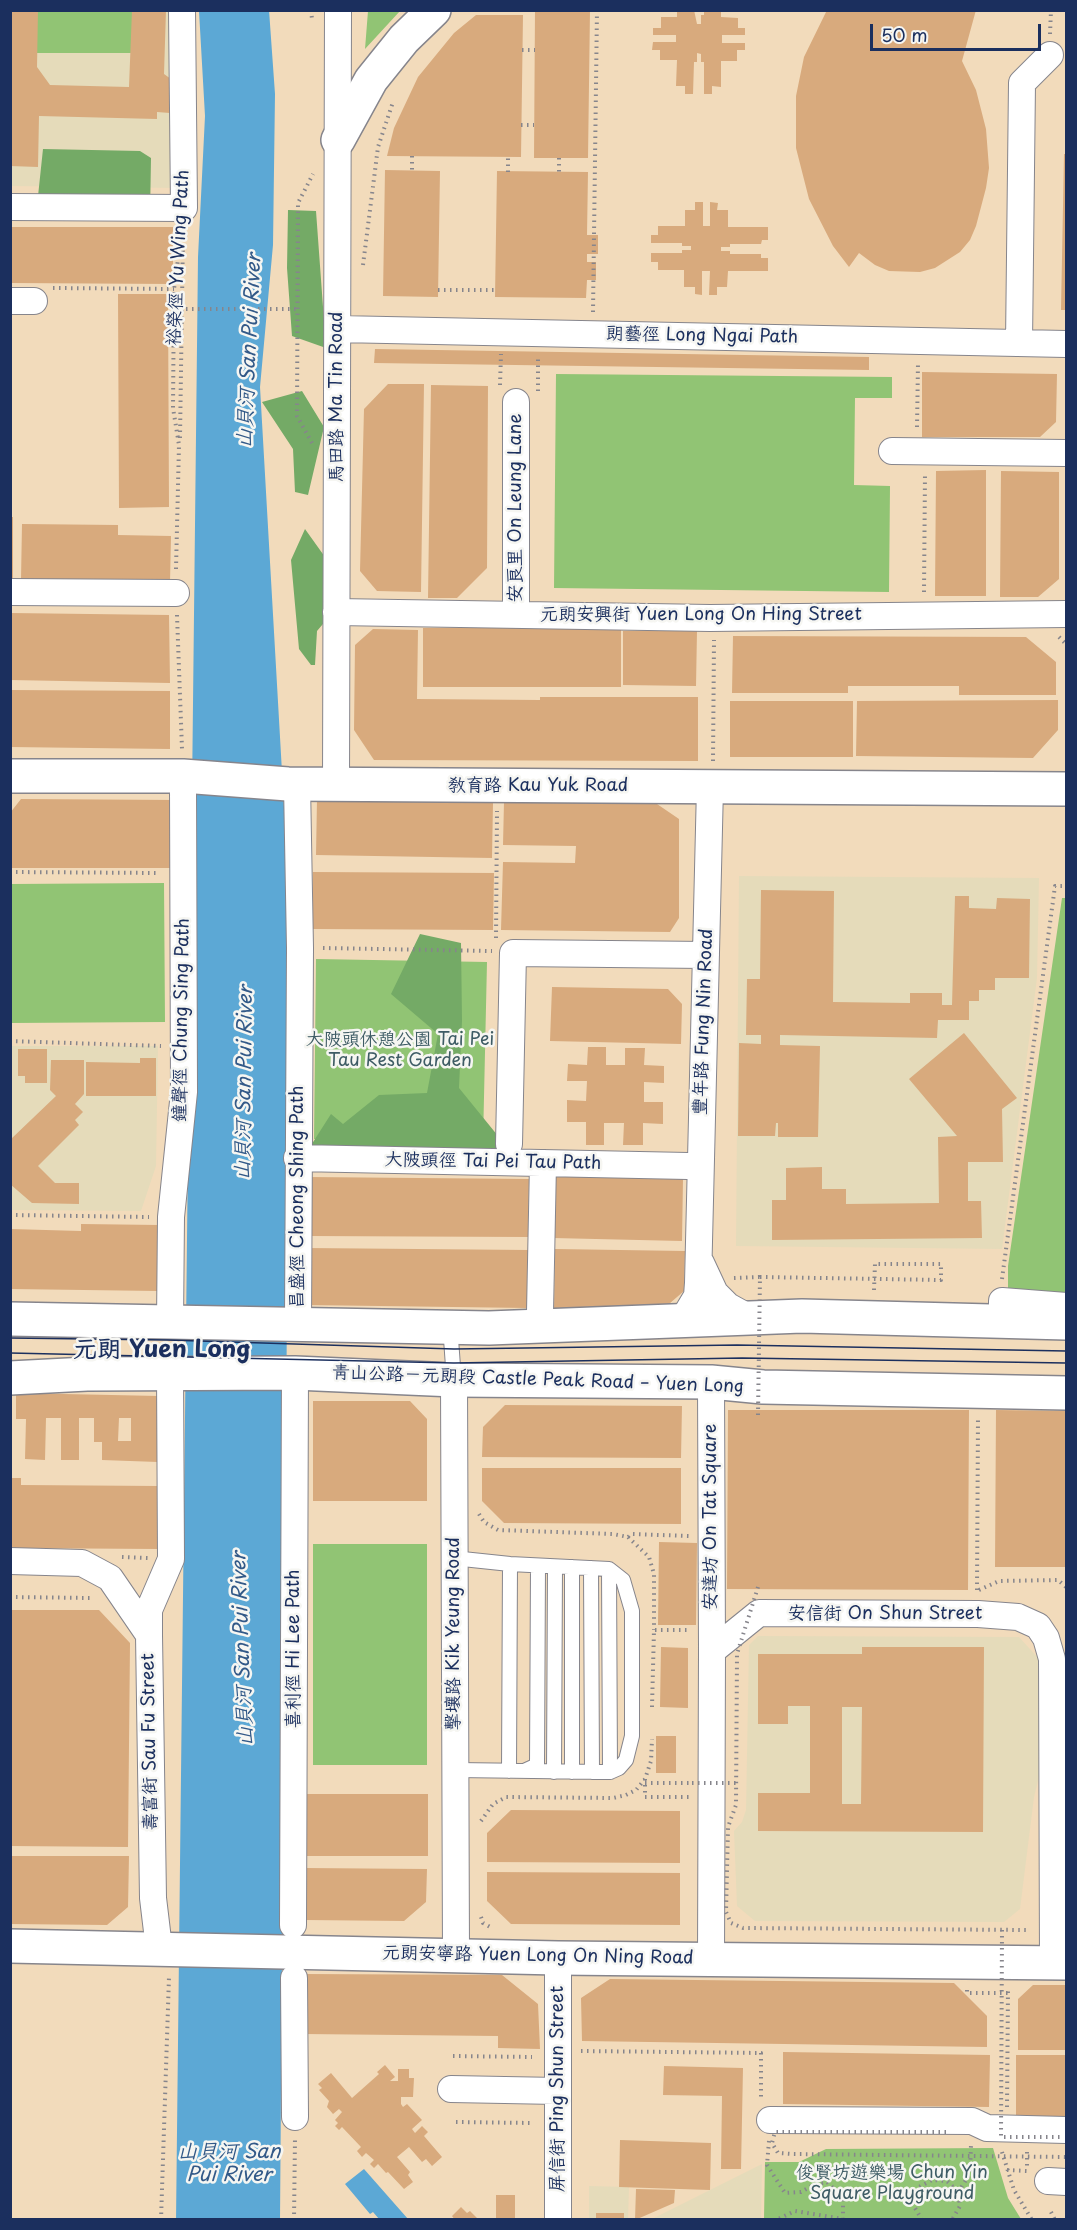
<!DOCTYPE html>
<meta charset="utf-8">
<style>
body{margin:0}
#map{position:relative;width:1077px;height:2230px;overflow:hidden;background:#f2dbbb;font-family:"Playpen Sans",sans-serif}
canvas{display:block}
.frame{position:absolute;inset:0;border:12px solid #1b2f5e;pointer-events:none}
.scale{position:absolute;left:870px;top:24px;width:171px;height:27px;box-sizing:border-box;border:3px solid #1b2f5e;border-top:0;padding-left:8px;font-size:18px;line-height:21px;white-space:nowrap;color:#1b2f5e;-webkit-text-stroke:4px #f6f6f2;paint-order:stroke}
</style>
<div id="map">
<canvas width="1077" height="2230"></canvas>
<div class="frame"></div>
<div class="scale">50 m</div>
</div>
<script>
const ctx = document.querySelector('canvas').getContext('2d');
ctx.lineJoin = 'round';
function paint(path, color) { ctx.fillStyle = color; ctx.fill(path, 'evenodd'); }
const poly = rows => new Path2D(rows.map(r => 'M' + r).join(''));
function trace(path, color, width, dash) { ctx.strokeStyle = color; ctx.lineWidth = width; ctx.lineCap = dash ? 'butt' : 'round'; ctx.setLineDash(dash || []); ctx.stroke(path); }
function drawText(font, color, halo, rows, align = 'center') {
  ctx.font = font + ' "Playpen Sans","LXGW WenKai TC",sans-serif'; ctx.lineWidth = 5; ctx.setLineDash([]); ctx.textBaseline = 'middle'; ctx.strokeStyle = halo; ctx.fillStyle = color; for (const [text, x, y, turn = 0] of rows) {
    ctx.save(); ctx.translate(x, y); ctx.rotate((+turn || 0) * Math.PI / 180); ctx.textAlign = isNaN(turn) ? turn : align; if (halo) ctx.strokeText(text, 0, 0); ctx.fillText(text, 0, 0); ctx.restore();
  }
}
paint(poly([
 [11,11,171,11,179,188,11,186],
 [739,876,1039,878,1037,978,1002,1249,736,1246],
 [11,1046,158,1046,156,1166,141,1211,11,1210],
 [758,1636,1019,1637,1039,1659,1039,1777,1034,1797,1020,1909,1004,1922,755,1921,737,1906,734,1831,742,1822,746,1810,749,1645],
 [762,2164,761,2219,650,2220],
 [589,2186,629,2187,628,2219,589,2220]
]), '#e5dbba');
paint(poly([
 [31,11,134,11,135,53,31,53],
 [368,11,400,11,365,49],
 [556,374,892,377,892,398,855,398,854,485,890,486,889,592,554,588],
 [164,883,165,1022,11,1023,11,884],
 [1062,898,1066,898,1066,1297,1008,1296,1008,1266],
 [316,959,487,962,483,1142,314,1139],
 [313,1544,427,1544,427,1765,313,1765],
 [993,2148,1008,2198,1021,2219,764,2219,765,2162,799,2162,826,2149]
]), '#91c474');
paint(poly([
 [43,149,140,151,151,158,150,216,36,215],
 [288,210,316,211,326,348,292,336,287,268],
 [302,391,324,427,308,495,295,492,293,449,262,402],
 [305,529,350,592,317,631,315,665,311,665,299,649,291,560],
 [420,934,461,943,462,1021,459,1088,507,1147,500,1171,308,1150,331,1114,343,1124,379,1095,427,1093,438,1034,391,994]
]), '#74aa66');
paint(poly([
 [269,10,275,94,273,245,260,387,290,912,280,2219,176,2220,198,257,205,116,199,11],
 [364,2169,408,2219,379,2219,373,2212,370,2214,345,2184]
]), '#5ca8d5');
paint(poly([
 [10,10,38,10,37,67,50,85,129,87,132,10,166,10,164,74,171,79,170,113,157,112,157,119,39,116,38,167,10,166],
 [535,10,590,10,588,158,534,158],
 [677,10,694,10,697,24,701,24,701,15,704,15,704,10,721,10,721,17,738,18,738,28,745,28,745,35,722,35,722,43,745,43,745,50,737,50,737,61,721,61,721,87,712,86,712,94,704,94,704,62,701,62,701,54,697,53,697,62,694,62,693,94,685,94,685,86,676,86,677,60,660,60,660,50,652,50,653,42,676,42,676,35,653,35,653,28,661,28,661,17,677,17],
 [827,10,976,10,962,61,976,90,986,129,989,168,986,188,976,226,970,240,960,252,935,268,920,272,889,271,875,265,859,253,849,267,833,246,809,199,796,148,796,96,804,57],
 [476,15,523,15,521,157,387,156,394,128,418,77,454,33],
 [1064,154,1066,154,1066,310,1061,310],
 [385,170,440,171,438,297,383,296],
 [497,171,588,172,587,235,598,235,598,254,587,254,587,262,596,262,596,280,587,280,586,298,495,297],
 [695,202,703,202,703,226,710,226,710,202,718,203,717,210,728,210,728,227,768,227,768,240,762,240,761,244,730,244,730,247,721,247,721,251,730,251,730,254,761,254,761,258,768,258,768,271,728,271,727,287,717,287,717,295,709,295,710,271,702,271,702,295,695,294,695,287,684,287,684,270,658,270,658,262,651,262,651,253,682,253,682,250,691,250,691,246,682,246,682,243,651,243,651,235,658,235,658,226,685,226,685,210,695,210],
 [10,227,173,227,173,284,10,283],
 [118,294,168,294,169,507,119,508],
 [375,349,869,357,869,370,374,363],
 [922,372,1057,374,1056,422,1040,437,922,437],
 [388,384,424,384,421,592,377,591,360,571,364,409],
 [431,385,488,386,487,568,457,598,428,598],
 [986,470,986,596,935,596,936,471],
 [1001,471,1059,472,1059,579,1038,597,1000,597],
 [10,517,13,517,13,581,10,581],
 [22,524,118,525,118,535,171,536,170,582,21,580],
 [10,613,169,615,170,683,10,680],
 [423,628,621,628,621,687,423,687],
 [373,629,418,630,417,699,540,700,540,697,698,697,698,761,374,760,354,730,355,645],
 [623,631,697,631,696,686,623,685],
 [733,636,1026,637,1056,662,1056,695,959,695,959,686,848,686,848,693,732,693],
 [10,690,170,691,170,749,10,747],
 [1058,700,1058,730,1033,758,856,756,857,701],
 [730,701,853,701,853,757,730,757],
 [21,799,177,800,175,868,10,868,10,813],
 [317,800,493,803,492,858,316,855],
 [504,802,657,804,679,819,679,918,670,932,501,930,503,862,575,863,576,846,503,845],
 [313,872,494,873,493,930,313,929],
 [761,890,834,891,833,1002,910,1003,910,993,942,993,942,1005,952,1005,955,896,969,896,969,908,996,909,997,898,1030,899,1029,978,995,978,995,990,979,990,979,1001,969,1001,969,1020,938,1020,937,1038,780,1035,780,1045,820,1046,818,1137,778,1137,778,1123,776,1123,775,1136,738,1136,739,1043,761,1044,761,1035,746,1035,747,979,760,979],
 [552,987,668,989,682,1004,681,1044,550,1041],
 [964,1033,1017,1098,1002,1109,1003,1162,968,1162,968,1201,981,1201,982,1238,772,1240,772,1200,786,1200,786,1168,822,1167,822,1189,846,1189,846,1204,939,1203,938,1137,957,1136,909,1079],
 [588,1047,606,1047,606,1065,625,1065,625,1048,645,1048,644,1065,664,1066,664,1083,644,1082,644,1102,663,1102,663,1124,643,1123,643,1145,623,1145,624,1123,604,1123,604,1145,586,1145,586,1122,567,1122,567,1100,586,1101,587,1081,567,1081,568,1064,587,1065],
 [18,1049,47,1049,47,1083,25,1083,25,1076,18,1076],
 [140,1058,156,1058,156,1096,86,1096,86,1062,140,1063],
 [51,1060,84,1060,84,1094,75,1104,83,1112,75,1120,79,1125,38,1166,55,1183,79,1183,79,1204,32,1203,10,1184,10,1140,56,1096,50,1090],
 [554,1175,683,1178,682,1241,553,1238],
 [308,1177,529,1179,528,1237,308,1236],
 [81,1224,159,1225,158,1291,10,1289,10,1229,81,1231],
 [306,1248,528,1250,527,1308,305,1305],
 [555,1249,685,1251,684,1291,662,1310,554,1309],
 [16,1393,159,1396,158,1462,102,1460,102,1442,94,1442,94,1418,79,1418,79,1460,61,1460,61,1418,46,1418,45,1460,25,1459,26,1419,16,1419],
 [119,1418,131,1418,131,1441,118,1441],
 [313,1401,410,1401,427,1419,427,1501,313,1501],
 [505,1405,682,1406,681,1458,482,1457,483,1427],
 [728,1410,969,1410,968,1590,727,1589],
 [996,1410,1066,1411,1066,1567,995,1567],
 [482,1468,681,1468,681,1524,504,1523,482,1501],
 [10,1478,21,1478,21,1485,158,1486,158,1549,10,1548],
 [659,1542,697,1543,696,1625,658,1625],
 [10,1610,99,1610,130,1643,128,1847,10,1846],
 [661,1647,688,1648,688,1708,660,1707],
 [862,1647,984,1647,983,1832,758,1831,758,1793,810,1793,810,1706,788,1706,788,1724,758,1724,758,1654,862,1654],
 [842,1707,862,1707,861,1804,842,1804],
 [656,1736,676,1736,676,1773,656,1773],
 [307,1794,428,1794,428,1856,307,1856],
 [511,1810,680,1811,680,1863,487,1862,487,1833],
 [10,1856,129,1856,128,1907,107,1925,10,1924],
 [305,1868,427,1869,426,1902,404,1921,306,1920],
 [487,1872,680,1873,680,1925,511,1924,487,1901],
 [304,1974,502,1975,538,2004,540,2049,498,2048,498,2036,304,2034],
 [610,1979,954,1983,987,2016,987,2047,582,2041,581,1998],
 [1033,1985,1066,1985,1066,2050,1018,2050,1018,1999],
 [783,2052,990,2055,989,2107,783,2104],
 [1016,2055,1066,2055,1066,2123,1016,2122],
 [385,2065,395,2077,390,2081,398,2081,398,2069,409,2069,409,2078,414,2078,413,2097,401,2097,401,2104,403,2107,407,2104,422,2120,412,2129,415,2133,422,2126,428,2132,424,2136,442,2157,432,2166,426,2159,422,2162,409,2147,397,2157,410,2172,408,2175,413,2182,404,2189,388,2172,386,2173,378,2164,374,2168,370,2164,374,2160,366,2153,362,2157,357,2151,361,2147,342,2127,339,2130,335,2126,338,2123,335,2120,342,2112,339,2109,333,2114,327,2107,329,2101,319,2090,322,2088,318,2084,331,2073,352,2098,379,2074,377,2072],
 [664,2066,743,2068,741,2169,721,2169,722,2096,663,2095],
 [620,2140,711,2143,710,2190,619,2187],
 [636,2189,675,2190,674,2203,635,2220],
 [496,2195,515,2195,515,2220,496,2220],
 [461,2207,467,2213,470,2211,479,2220,455,2220,452,2216],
 [596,2213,624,2213,624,2220,596,2220]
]), '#d8aa7d');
const lane = poly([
 [441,1330,451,1339,454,1380],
 [453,1558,510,1564,609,1569,623,1580,632,1611,632,1736,626,1760,619,1768,610,1772,456,1770],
 [591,1568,592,1772],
 [609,1569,610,1772],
 [509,1771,510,1564],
 [524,1771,537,1765,538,1566],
 [554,1772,555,1567],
 [572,1772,572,1567]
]);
const street = poly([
 [10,207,184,208,182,10],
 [10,301,34,301],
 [338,329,1066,344],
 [1019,343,1022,83,1050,55],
 [892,451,1066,453],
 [10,592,176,593],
 [336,612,710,618,1066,614],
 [516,615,516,402],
 [297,784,300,948,298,1323],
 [336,784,338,10],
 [509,1144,513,953,706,955],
 [297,1158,688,1166],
 [701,1263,715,1293,728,1306,748,1317],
 [540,1312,543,1163],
 [682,1321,697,1296,698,1283,710,787],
 [1002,1321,1002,1301,1066,1306],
 [170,1322,171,1217,184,1092,183,788],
 [454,1380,456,1954],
 [711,1382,712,1651],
 [10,1561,82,1563,110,1578,149,1635,153,1898,159,1948],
 [149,1635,149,1610,171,1559,170,1372],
 [293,1925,295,1373],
 [711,1959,712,1651,759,1613,978,1614,1018,1617,1038,1626,1046,1638,1052,1659,1053,1962],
 [294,1978,295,2117],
 [451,2089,558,2091],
 [770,2120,972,2121,987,2128,1066,2130],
 [1048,2181,1066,2182],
 [558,2220,558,1958]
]);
const secondary = poly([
 [338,140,371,80,404,39,434,10],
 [10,776,183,776,288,784,1066,789],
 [10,1319,489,1328,802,1316,1066,1323],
 [10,1378,87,1374,295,1373,454,1380,711,1382,763,1387,1066,1393],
 [10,1946,558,1958,1066,1963]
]);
trace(lane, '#86858c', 16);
trace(street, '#86858c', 28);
trace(secondary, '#86858c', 36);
trace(poly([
 [311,10,312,19],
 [1050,34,1051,10],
 [522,50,535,50],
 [521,125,534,125],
 [412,156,412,171],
 [559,158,559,172],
 [508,172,508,157],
 [363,265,378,147,393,102],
 [53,288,174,289],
 [438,290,495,290],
 [180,309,298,309],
 [593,312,597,10],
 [500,385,501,354],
 [538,391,538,356],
 [917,427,918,363],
 [180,438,183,235],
 [312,443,297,416,298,203,313,174],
 [176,569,179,445,173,408,174,289,182,230],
 [924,592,925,473],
 [177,615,182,749],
 [1059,637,1066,644],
 [713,761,714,640],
 [10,872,159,873],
 [496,938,497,811],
 [323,948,492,951],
 [10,1041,161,1046],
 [10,1215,149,1217],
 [734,1278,760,1277],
 [1002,1279,1055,886,1066,886],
 [874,1290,875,1264],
 [479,1514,484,1522,498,1530,613,1534,628,1537,649,1557,654,1574,654,1630],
 [628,1537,632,1534,689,1536],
 [122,1557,148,1558],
 [977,1590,978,1417],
 [979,1590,999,1581,1058,1580,1066,1587],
 [10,1597,92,1598],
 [652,1707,654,1630,689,1630],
 [645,1779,645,1797,689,1797],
 [645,1783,689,1783],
 [481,1821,493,1804,506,1797,613,1798,626,1795,636,1790,645,1779,651,1761,652,1739],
 [481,1917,483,1923,492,1928],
 [967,1990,967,1993,1008,1993],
 [581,2051,761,2053,761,2099],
 [453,2056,532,2057],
 [1007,2107,1008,1988],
 [456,2122,532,2123],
 [769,2141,767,2165,785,2193,801,2192,813,2185,827,2182,843,2198,843,2219,795,2211,776,2220],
 [1002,2152,1014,2190,1032,2220],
 [1027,2152,1027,2168],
 [1007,2170,1027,2171],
 [958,2192,970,2174,971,2145],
 [1051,2212,1055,2220],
 [161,2220,169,1977],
 [294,2220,295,2138],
 [922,2220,915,2208,916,2194,919,2187,932,2180,947,2181,958,2192,960,2206,952,2220]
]), '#86858c', 4, [1.5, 4.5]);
trace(lane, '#fff', 14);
trace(street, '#fff', 26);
trace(secondary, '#fff', 33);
trace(poly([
 [10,1338,167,1340,454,1349,737,1345,1066,1351],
 [10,1353,454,1363,742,1358,1066,1363]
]), '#1b2f5e', 1.5);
trace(poly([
 [758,1415,760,1277,941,1280,941,1264,875,1264],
 [758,1587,737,1654,736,1805,728,1827,726,1912,731,1923,743,1928,1028,1930],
 [692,1783,737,1783],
 [1002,1930,1001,2137,1064,2137],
 [946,2132,775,2132,772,2143,778,2153,793,2154,1066,2157]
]), '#86858c', 4, [1.5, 4.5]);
drawText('18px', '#1b2f5e', '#f6f6f2', [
 ["裕榮徑 Yu Wing Path",179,258,-87],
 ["朗藝徑 Long Ngai Path",702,336,1],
 ["馬田路 Ma Tin Road",337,397,-90],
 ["安良里 On Leung Lane",516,508,-90],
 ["元朗安興街 Yuen Long On Hing Street",701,615],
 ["教育路 Kau Yuk Road",538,786],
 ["鐘聲徑 Chung Sing Path",182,1020,-89],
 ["豐年路 Fung Nin Road",704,1022,-88],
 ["大陂頭徑 Tai Pei Tau Path",493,1162,1],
 ["昌盛徑 Cheong Shing Path",298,1197,-90],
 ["青山公路－元朗段 Castle Peak Road – Yuen Long",538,1380,2],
 ["安達坊 On Tat Square",711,1517,-90],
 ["安信街 On Shun Street",885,1614],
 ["擊壤路 Kik Yeung Road",454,1634,-90],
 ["喜利徑 Hi Lee Path",294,1649,-90],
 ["壽富街 Sau Fu Street",150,1742,-91],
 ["元朗安寧路 Yuen Long On Ning Road",538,1956,1],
 ["屏信街 Ping Shun Street",558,2089,-90]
]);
drawText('18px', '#3e5c65', '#f6f6f2', [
 ["大陂頭休憩公園 Tai Pei",400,1040],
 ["Tau Rest Garden",400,1061],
 ["俊賢坊遊樂場 Chun Yin",892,2173],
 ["Square Playground",892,2194]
]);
drawText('italic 20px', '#325988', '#f6f6f2', [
 ["山貝河 San Pui River",250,351,-87],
 ["山貝河 San Pui River",245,1083,-89],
 ["山貝河 San Pui River",243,1649,-92],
 ["山貝河 San",229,2152],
 ["Pui River",229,2175]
]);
drawText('bold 24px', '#1b2f5e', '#f6f6f2', [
 ["元朗 Yuen Long",162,1350]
]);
</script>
